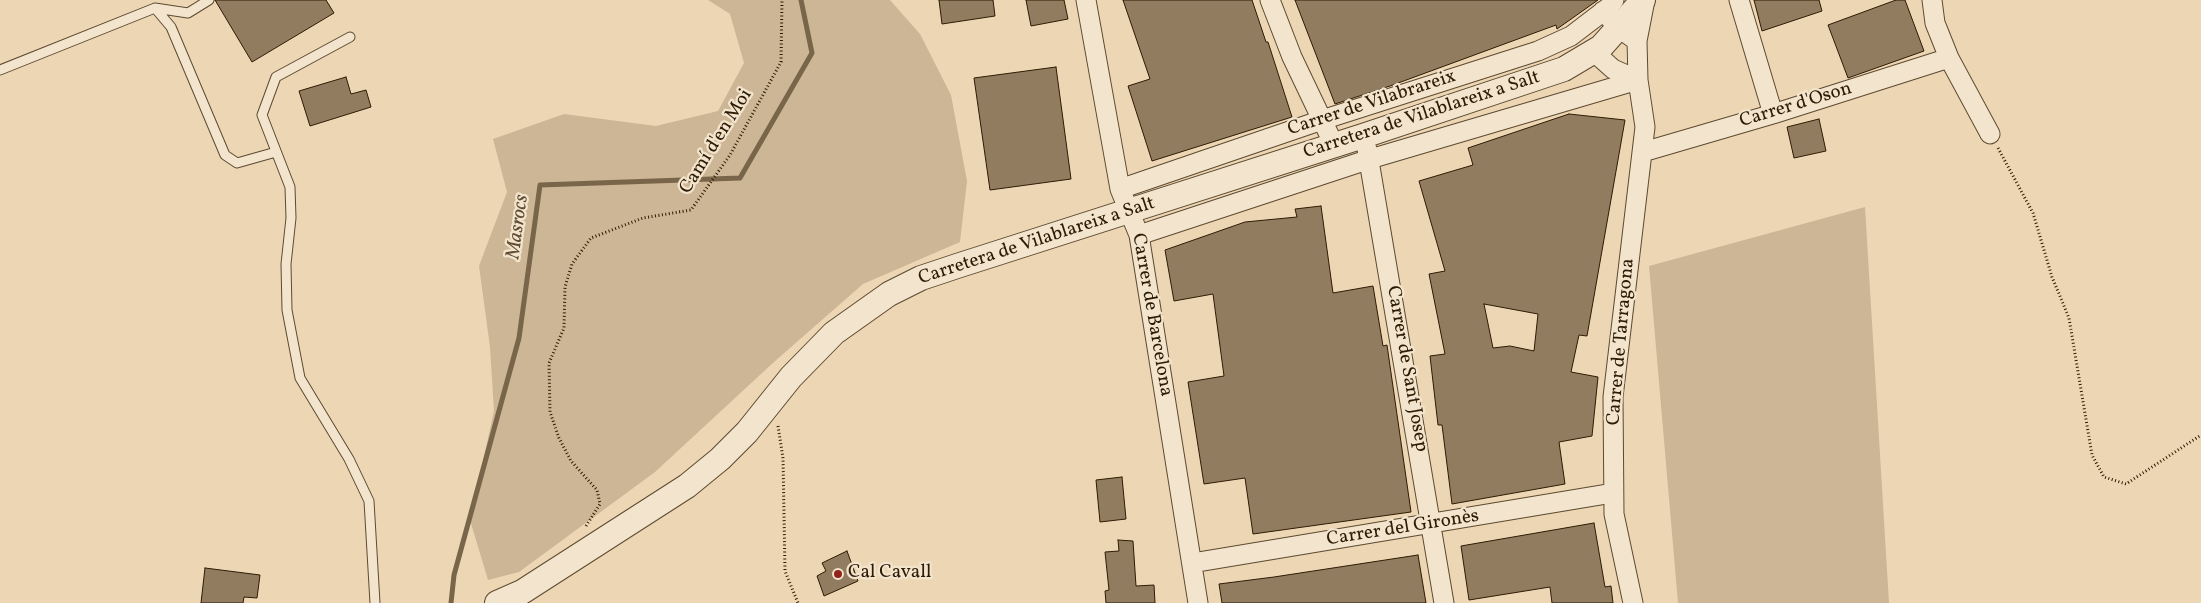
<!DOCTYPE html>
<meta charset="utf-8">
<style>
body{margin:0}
canvas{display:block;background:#edd6b3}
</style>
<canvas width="2201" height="603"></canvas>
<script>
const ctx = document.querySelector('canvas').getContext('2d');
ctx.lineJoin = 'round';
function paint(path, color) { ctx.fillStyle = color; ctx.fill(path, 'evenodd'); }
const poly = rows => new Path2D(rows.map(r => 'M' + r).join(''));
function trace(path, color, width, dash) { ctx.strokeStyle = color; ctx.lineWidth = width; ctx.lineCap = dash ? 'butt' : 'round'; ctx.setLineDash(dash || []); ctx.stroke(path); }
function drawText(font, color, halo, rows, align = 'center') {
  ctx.font = font + ' Vollkorn,serif'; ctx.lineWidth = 4.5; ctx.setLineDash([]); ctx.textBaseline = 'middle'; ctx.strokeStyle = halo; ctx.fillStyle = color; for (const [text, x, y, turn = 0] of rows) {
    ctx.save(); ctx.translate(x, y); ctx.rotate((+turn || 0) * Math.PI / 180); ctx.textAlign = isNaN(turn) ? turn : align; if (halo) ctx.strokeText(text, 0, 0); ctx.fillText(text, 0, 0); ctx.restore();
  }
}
paint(poly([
 [708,0,890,0,920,34,951,95,967,181,960,242,863,284,774,362,655,472,519,572,488,580,470,520,494,411,490,347,479,266,507,192,493,139,564,114,656,126,718,111,744,63,730,14],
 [1865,207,1889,603,1678,603,1649,266]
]), '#ccb695');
trace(poly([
 [451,603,454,575,519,338,540,185,740,178,812,53,801,0]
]), '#79654a', 5);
const building = poly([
 [215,0,326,0,334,13,252,62,215,0],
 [939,0,993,0,995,16,942,24,939,0],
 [1026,0,1064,0,1068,19,1031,26,1026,0],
 [1123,0,1252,0,1266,42,1268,42,1292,117,1152,161,1128,86,1150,79,1123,0],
 [1295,0,1598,0,1557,29,1556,25,1390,86,1335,104,1295,0],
 [1754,0,1819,0,1822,11,1762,31,1754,0],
 [1896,0,1905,0,1924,51,1848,78,1828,25,1896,0],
 [1056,67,1071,179,990,190,974,78,1056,67],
 [346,77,351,94,366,90,371,107,310,126,299,91,346,77],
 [1569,114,1625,120,1587,336,1579,335,1571,372,1598,377,1592,436,1559,442,1565,484,1452,504,1442,425,1438,425,1430,356,1445,354,1429,274,1445,271,1419,181,1473,165,1468,148,1569,114],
 [1484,304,1538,314,1534,351,1510,346,1493,348,1484,304],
 [1819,119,1826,151,1794,158,1787,127,1819,119],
 [1321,206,1333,293,1373,286,1383,346,1387,345,1411,512,1253,534,1245,478,1204,484,1188,382,1224,376,1213,294,1174,301,1165,250,1245,222,1297,217,1295,209,1321,206],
 [1122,477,1126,519,1100,522,1096,480,1122,477],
 [1594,523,1605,587,1611,586,1613,603,1552,603,1550,587,1469,600,1461,546,1594,523],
 [1118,540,1133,541,1136,586,1154,585,1155,603,1106,603,1105,591,1109,590,1105,552,1119,551,1118,540],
 [847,551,858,581,824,596,817,576,826,571,822,563,847,551],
 [1418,555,1426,603,1222,603,1219,584,1274,577,1418,555],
 [205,568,260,575,257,598,244,597,243,603,201,603,205,568]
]);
paint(building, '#917c5f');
trace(building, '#2d1b04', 1);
const service = poly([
 [155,8,171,27,225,155,237,163,276,152],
 [350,37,276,77,262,115,290,187,291,218,286,264,287,310,300,378,349,459,369,501,375,603],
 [0,70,155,8,188,13,209,0]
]);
const minor = poly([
 [1086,0,1120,189,1139,235,1198,603],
 [1270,0,1292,57,1334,145],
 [1739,0,1773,114],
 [1932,0,1935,23,1949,58,1990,134],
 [1603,11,1619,28,1637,41,1638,80,1645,127,1613,397,1614,514,1633,603],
 [1637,41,1645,0],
 [1594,52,1613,69,1638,80],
 [1367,149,1444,603],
 [1643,152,1773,114,1949,58],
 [1120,189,1322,120,1538,51,1571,36,1609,7,1614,0],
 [1139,235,1370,159,1638,80],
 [1192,563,1613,493]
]);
const tertiary = poly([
 [497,603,522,592,687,486,720,459,747,432,791,377,834,333,889,294,921,278,957,266,1363,136,1564,69,1601,47,1643,0]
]);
trace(service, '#5d4a30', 11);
trace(minor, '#5d4a30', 21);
trace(tertiary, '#5d4a30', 26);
trace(poly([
 [1998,148,2033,213,2052,277,2069,318,2092,455,2104,477,2126,484,2201,435],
 [778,426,783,458,785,571,798,603],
 [586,526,600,504,597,490,571,461,559,438,550,412,549,363,564,328,565,287,572,264,591,238,643,218,691,210,730,155,781,62,782,0]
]), '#2d1b04', 3, [1, 2.5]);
trace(service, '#f3e4ce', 9);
trace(minor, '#f3e4ce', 19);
trace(tertiary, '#f3e4ce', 24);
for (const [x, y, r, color] of [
 [838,574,5,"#8f2418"]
]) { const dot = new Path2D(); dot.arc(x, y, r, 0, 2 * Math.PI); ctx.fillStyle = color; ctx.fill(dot); trace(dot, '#f3e4ce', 2); }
drawText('19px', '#2d1b04', '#f3e4ce', [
 ["Carrer de Vilabrareix",1372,104,-18],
 ["Carrer d'Oson",1796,106,-17],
 ["Carretera de Vilablareix a Salt",1422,116,-18],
 ["Camí d'en Moi",717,142,-58],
 ["Carretera de Vilablareix a Salt",1037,242,-18],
 ["Carrer de Barcelona",1151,315,80],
 ["Carrer de Tarragona",1622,342,-85],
 ["Carrer de Sant Josep",1406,369,80],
 ["Carrer del Gironès",1403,529,-9]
]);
drawText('19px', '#2d1b04', '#f3e4ce', [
 ["Cal Cavall",848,574]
], 'left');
drawText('italic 20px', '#604c32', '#f3e4ce', [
 ["Masrocs",519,227,-82]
]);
</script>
